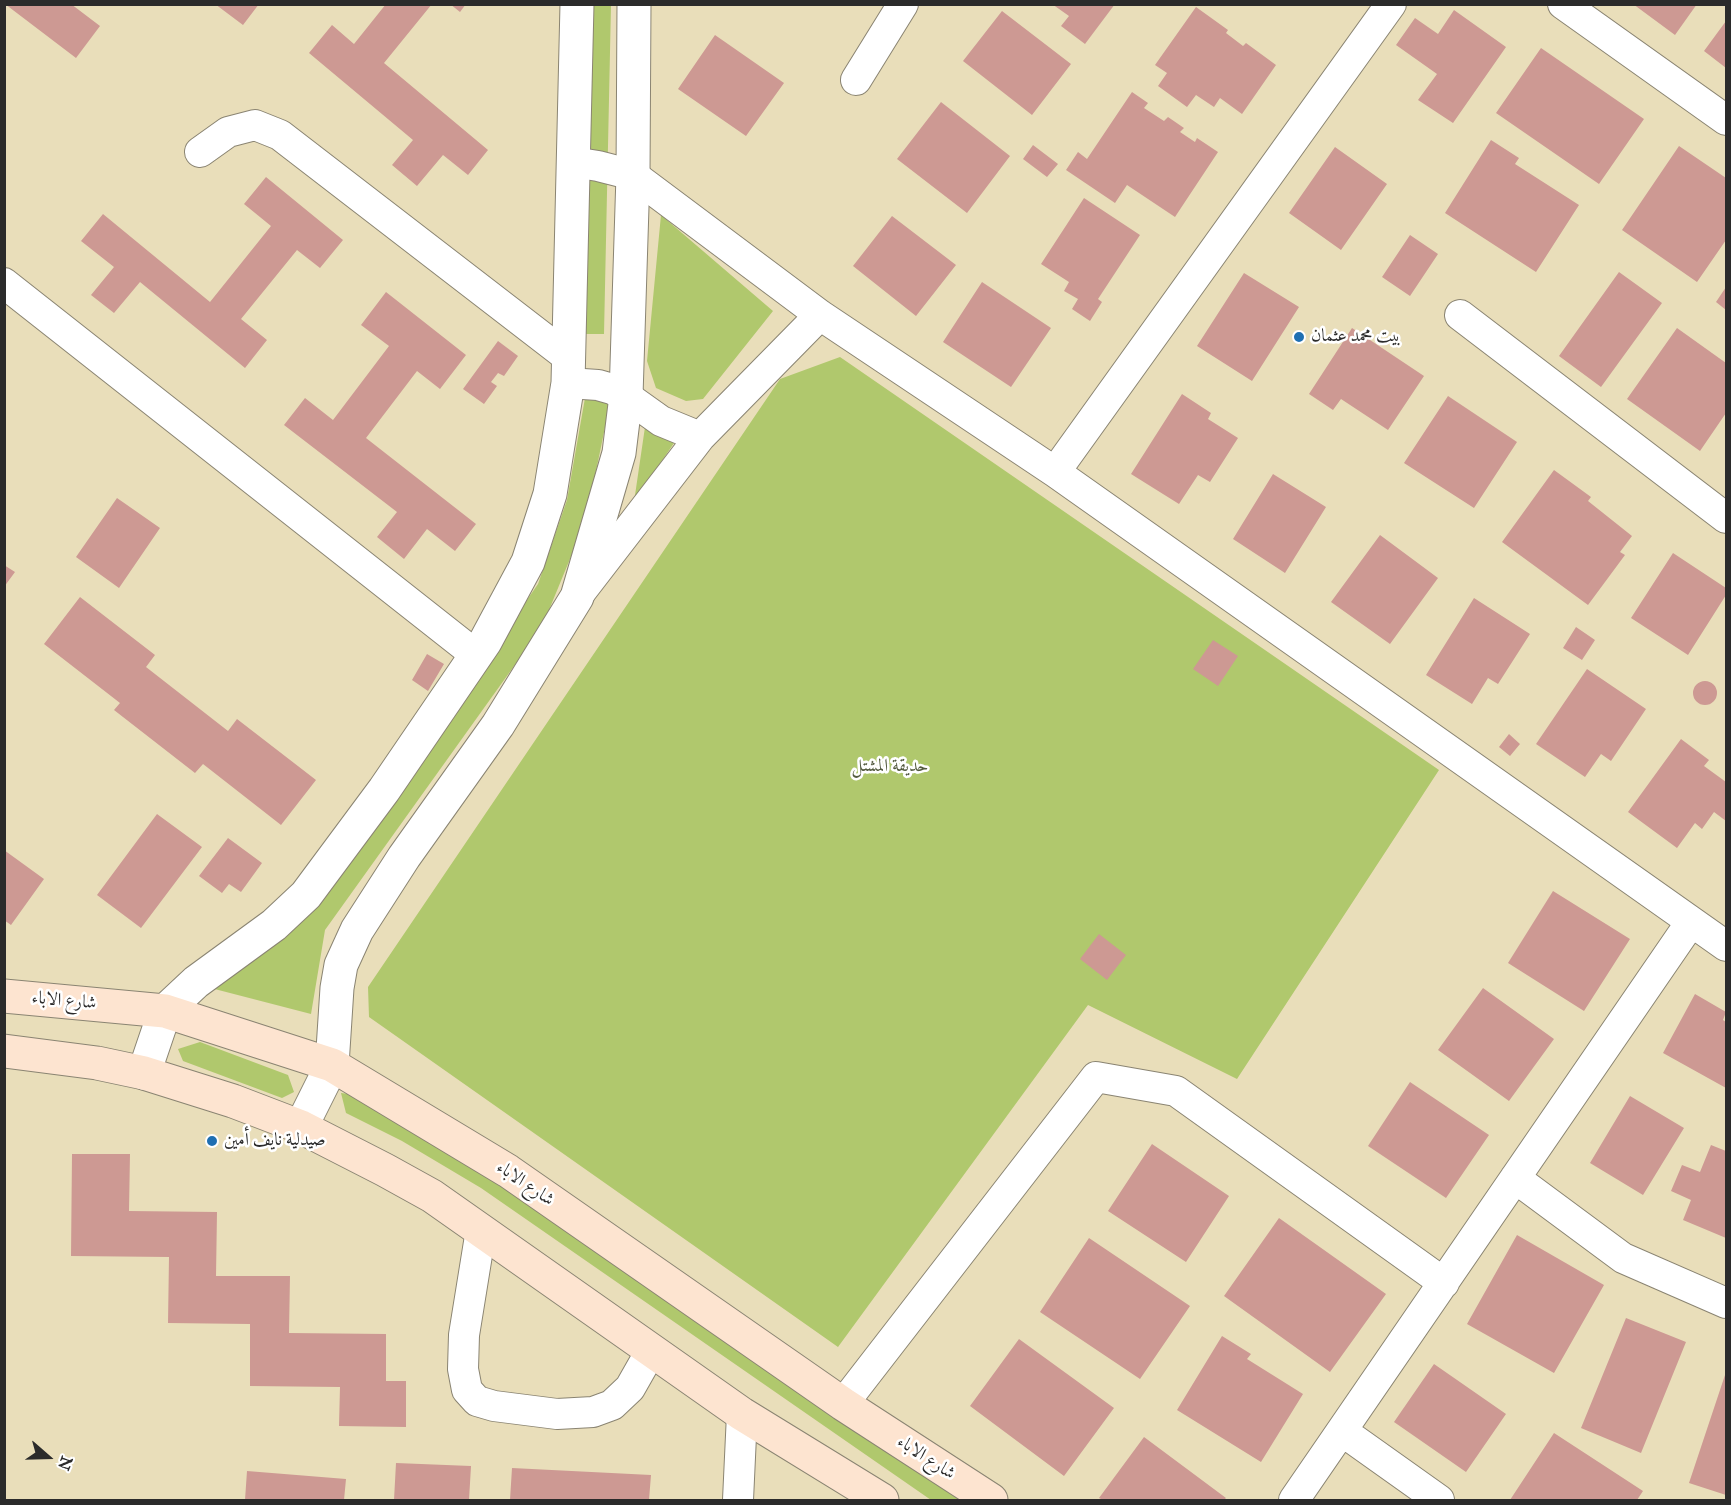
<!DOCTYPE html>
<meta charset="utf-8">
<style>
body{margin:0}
#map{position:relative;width:1731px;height:1505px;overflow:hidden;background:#e9deba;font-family:"IM FELL Great Primer",serif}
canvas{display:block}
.frame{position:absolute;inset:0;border:6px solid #2b2b2b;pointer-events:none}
.north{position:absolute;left:18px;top:1427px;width:60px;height:60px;-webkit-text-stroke:4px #fff;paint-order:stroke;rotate:110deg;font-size:16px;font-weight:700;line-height:24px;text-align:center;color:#2b2b2b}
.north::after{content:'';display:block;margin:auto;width:21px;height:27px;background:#2b2b2b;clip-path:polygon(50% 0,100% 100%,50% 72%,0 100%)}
</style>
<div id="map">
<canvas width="1731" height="1505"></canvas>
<div class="frame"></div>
<div class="north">N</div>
</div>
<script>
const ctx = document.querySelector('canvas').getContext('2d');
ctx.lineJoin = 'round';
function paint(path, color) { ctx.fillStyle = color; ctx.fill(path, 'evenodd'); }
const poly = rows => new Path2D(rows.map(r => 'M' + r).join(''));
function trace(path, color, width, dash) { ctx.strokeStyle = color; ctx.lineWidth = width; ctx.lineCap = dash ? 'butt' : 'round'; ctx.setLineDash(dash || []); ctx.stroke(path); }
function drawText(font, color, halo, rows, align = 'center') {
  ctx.font = font + ' "IM FELL Great Primer",Amiri,serif'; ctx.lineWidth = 5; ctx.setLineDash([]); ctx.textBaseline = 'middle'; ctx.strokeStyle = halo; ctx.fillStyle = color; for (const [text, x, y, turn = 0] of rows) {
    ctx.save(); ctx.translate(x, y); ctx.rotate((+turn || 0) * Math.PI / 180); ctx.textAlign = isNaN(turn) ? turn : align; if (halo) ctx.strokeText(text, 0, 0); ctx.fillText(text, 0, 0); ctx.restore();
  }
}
paint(poly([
 [587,5,611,5,604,334,582,334],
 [661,215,773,311,703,399,686,401,656,388,647,361],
 [840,357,1439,770,1237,1079,1088,1005,838,1347,369,1017,368,987,780,379],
 [585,398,611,398,586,520,542,627,325,930,311,1014,203,986,293,924,491,652,538,584,567,500],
 [645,427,674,443,634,502],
 [200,1042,288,1075,294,1092,282,1098,183,1061,178,1049],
 [341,1093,365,1096,414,1118,970,1500,931,1500,481,1188,402,1141,346,1113]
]), '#b0c86d');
paint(poly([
 [5,4,71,4,100,26,76,58],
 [215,4,259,4,243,25],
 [386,4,432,4,384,63,488,150,468,175,443,155,417,186,392,165,413,140,309,53,332,25,354,44],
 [450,4,466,4,460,12],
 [1052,4,1115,4,1085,44,1061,26,1069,16],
 [1633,4,1697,4,1675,35],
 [1196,7,1228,30,1226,33,1243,46,1246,43,1276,65,1242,114,1220,98,1214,107,1196,95,1187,107,1158,86,1167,73,1155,65],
 [1454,10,1506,47,1453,123,1418,100,1437,74,1396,45,1415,18,1438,34],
 [1002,11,1071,64,1032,115,963,61],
 [1726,21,1726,68,1704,51],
 [715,35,784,83,746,136,678,89],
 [1541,48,1644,119,1599,184,1496,113],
 [1132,92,1148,103,1144,108,1164,121,1168,117,1184,128,1180,132,1195,142,1197,138,1218,152,1175,217,1127,185,1115,203,1066,170,1078,152,1087,159],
 [941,102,1010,156,967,213,897,159],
 [1491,140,1519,158,1515,164,1579,205,1536,272,1445,213],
 [1033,145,1058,164,1047,177,1023,159],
 [1679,146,1726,178,1726,240,1697,282,1622,230],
 [1335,147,1387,184,1341,250,1289,213],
 [266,177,343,240,320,268,297,250,241,319,267,340,245,368,140,282,114,313,91,295,114,267,81,241,103,214,210,302,271,226,244,204],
 [1084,198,1140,235,1098,299,1102,302,1090,321,1072,309,1078,299,1064,291,1069,282,1041,264],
 [892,216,956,265,916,316,853,266],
 [1410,235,1438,254,1410,296,1382,277],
 [1619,272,1662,303,1601,387,1559,356],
 [1244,273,1299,307,1252,381,1197,346],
 [982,282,1051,328,1011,387,943,342],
 [1726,287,1726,310,1716,302],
 [386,292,466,355,440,389,417,371,366,438,476,524,455,551,427,529,404,559,377,537,397,512,284,425,305,398,333,420,389,346,361,325],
 [1352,328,1424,376,1388,430,1341,399,1333,410,1309,394],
 [1677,328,1726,363,1726,413,1700,451,1627,399],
 [498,341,518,356,504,376,498,373,491,382,497,386,484,404,463,389],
 [1182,394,1211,413,1208,419,1238,438,1210,482,1198,475,1179,504,1131,474],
 [1448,396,1517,442,1474,508,1404,463],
 [1554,470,1591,497,1588,501,1632,536,1620,552,1625,555,1588,605,1502,542],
 [1273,474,1326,507,1285,573,1233,539],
 [117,498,160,528,119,588,76,557],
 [1380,535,1438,578,1390,644,1331,602],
 [1673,553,1726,588,1726,595,1688,655,1631,618],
 [4,565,15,572,4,587],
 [80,597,155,655,146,667,228,731,237,719,316,780,281,825,203,764,195,773,114,710,120,703,44,644],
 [1474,598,1530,634,1498,684,1488,678,1472,704,1426,675],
 [1576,627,1595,640,1582,660,1563,648],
 [1213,640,1238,656,1218,686,1193,669],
 [427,654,444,664,428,691,412,680],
 [1587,669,1646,709,1611,761,1601,754,1585,777,1536,744],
 '1693 693a12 12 0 1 1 24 0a12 12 0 1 1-24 0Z',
 [1509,734,1520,744,1510,756,1499,747],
 [1681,739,1709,760,1704,766,1726,782,1726,821,1714,812,1702,829,1695,823,1677,848,1628,812],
 [157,814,202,847,141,928,97,895],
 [228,838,262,863,241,892,229,884,222,893,199,876],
 [4,850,44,879,11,925,4,920],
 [1553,891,1630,939,1584,1011,1508,963],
 [1099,934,1126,955,1107,980,1080,959],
 [1483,988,1554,1039,1509,1101,1438,1050],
 [1695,994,1726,1012,1723,1020,1726,1022,1726,1088,1663,1053],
 [1410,1082,1489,1135,1446,1198,1368,1146],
 [1630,1096,1684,1128,1643,1195,1590,1163],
 [1152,1144,1229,1196,1186,1262,1108,1211],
 [1711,1145,1726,1151,1726,1238,1683,1220,1691,1200,1671,1191,1682,1165,1700,1172],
 [72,1154,130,1154,129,1211,217,1212,216,1276,290,1276,289,1333,386,1334,386,1381,406,1381,406,1427,339,1426,340,1387,250,1386,250,1324,168,1323,169,1257,71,1256],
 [1279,1218,1386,1294,1330,1372,1224,1296],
 [1517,1235,1604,1285,1554,1373,1467,1324],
 [1089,1238,1190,1306,1140,1379,1040,1312],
 [1626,1318,1686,1342,1641,1453,1581,1428],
 [1222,1336,1251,1354,1247,1359,1303,1394,1261,1462,1177,1410],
 [1019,1339,1114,1408,1064,1476,970,1406],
 [1434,1364,1506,1414,1466,1472,1394,1422],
 [1726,1372,1726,1495,1689,1483],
 [1554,1433,1643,1491,1637,1500,1510,1500],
 [1144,1437,1226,1498,1224,1500,1103,1500,1099,1498],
 [396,1463,471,1466,469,1500,394,1500],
 [512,1468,651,1475,649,1500,510,1500],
 [247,1471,346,1479,344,1500,245,1500]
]), '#cd9993');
const minor = poly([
 [1563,4,1726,120],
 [856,80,903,4],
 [200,152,228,132,255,125,280,135,568,357],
 [573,162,598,166,633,175,820,315,1055,472,1726,946],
 [4,283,476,655],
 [1460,315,1726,518],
 [568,383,598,385,612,389,626,396,661,421,700,437],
 [1055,472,1391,4],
 [579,594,700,437,820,315],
 [1515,1178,1623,1258,1726,1303],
 [481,1230,464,1335,463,1369,467,1390,477,1401,494,1406,557,1414,593,1412,612,1405,630,1388,651,1351],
 [843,1404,1096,1077,1176,1091,1444,1283],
 [1342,1431,1439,1500],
 [738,1500,742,1414],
 [1294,1500,1691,922]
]);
const tertiary = poly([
 [144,1073,165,1011,196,982,274,925,306,895,384,790,485,642,528,562,550,494,568,383,577,4],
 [301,1127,332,1065,337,988,341,965,357,930,404,857,498,725,577,597,619,453,626,396,633,175,634,4]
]);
const secondary = poly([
 [4,996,165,1011,332,1065,508,1171,843,1404,991,1500],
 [4,1051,97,1063,144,1073,233,1101,301,1127,385,1170,432,1196,742,1414,882,1500]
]);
trace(minor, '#8a8472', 32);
trace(tertiary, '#8a8472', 35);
trace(secondary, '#8a8472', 35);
trace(minor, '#fff', 30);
trace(tertiary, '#fff', 33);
trace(secondary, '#fde4d0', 33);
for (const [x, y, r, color] of [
 [1299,337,6,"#1f6fb2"],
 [212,1141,6,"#1f6fb2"]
]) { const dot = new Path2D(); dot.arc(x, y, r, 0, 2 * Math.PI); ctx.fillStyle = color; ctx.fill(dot); trace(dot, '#fff', 2); }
drawText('18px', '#2b2b2b', '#fff', [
 ["بيت محمد عثمان",1311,337],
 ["صيدلية نايف أمين",224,1141]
], 'left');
drawText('18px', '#535a3f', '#fff', [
 ["حديقة المشتل",890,767]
]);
drawText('18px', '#2b2b2b', '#fff', [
 ["شارع الاباء",64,1001,5],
 ["شارع الاباء",525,1184,34],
 ["شارع الاباء",926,1458,33]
]);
</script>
